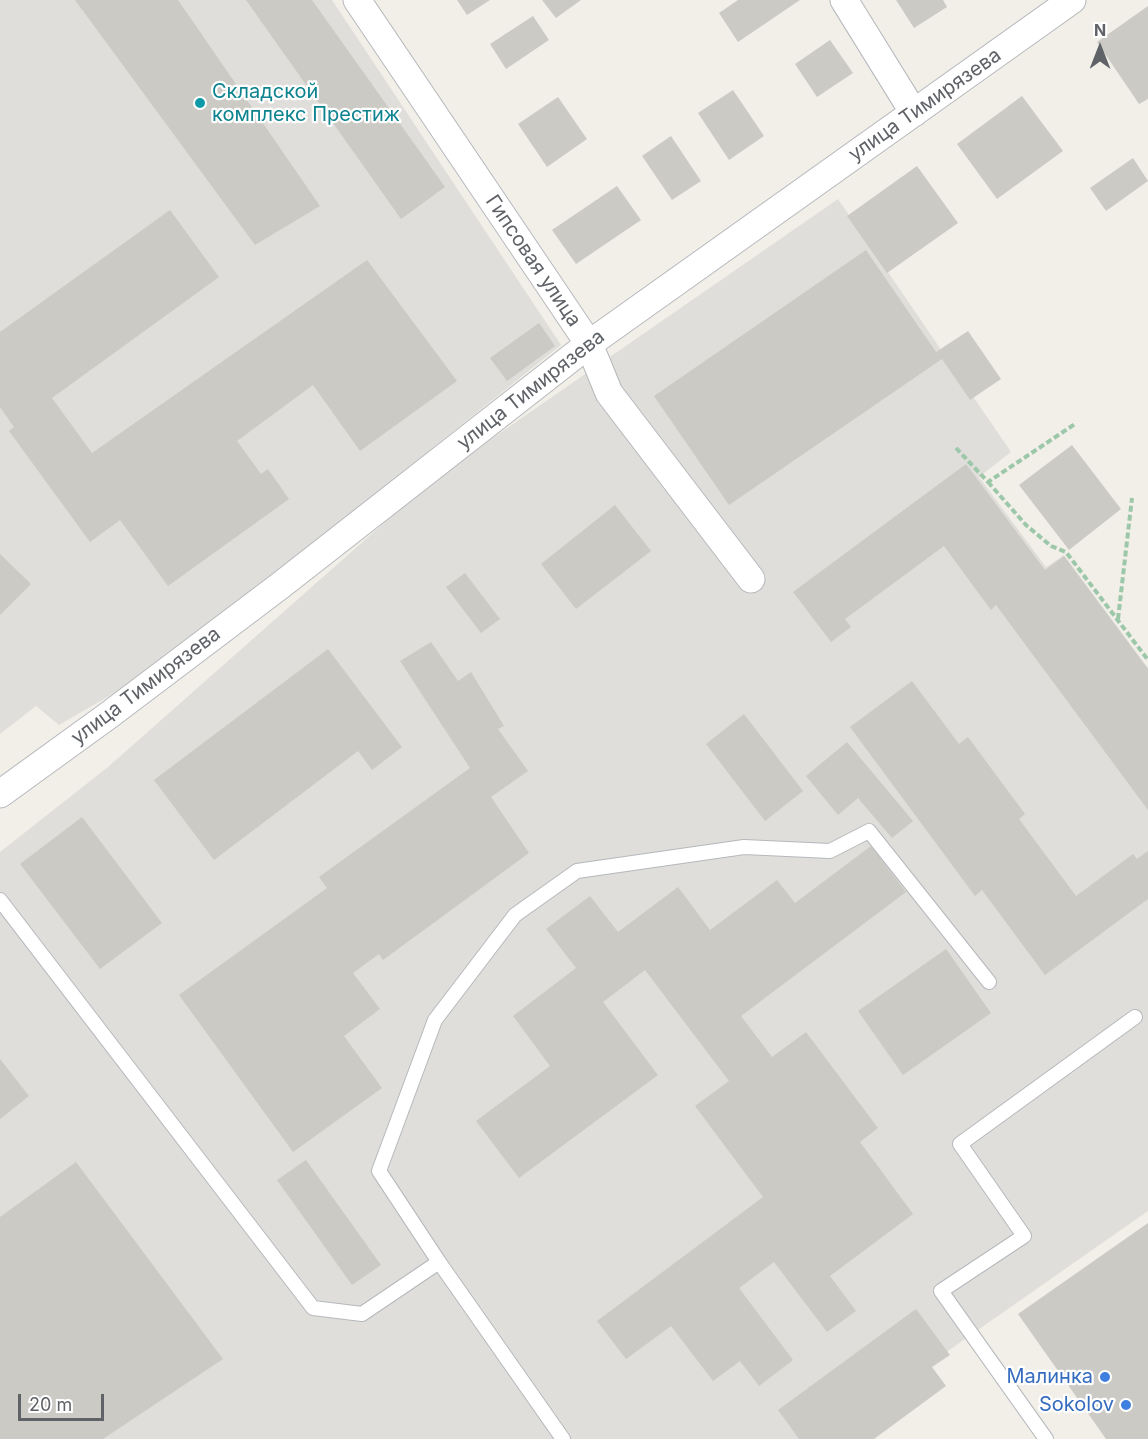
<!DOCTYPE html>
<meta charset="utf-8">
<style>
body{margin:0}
#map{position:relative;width:1148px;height:1439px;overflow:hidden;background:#f1efe8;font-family:Inter,sans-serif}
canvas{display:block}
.north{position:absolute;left:1070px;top:18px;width:60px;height:60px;-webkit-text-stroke:4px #fff;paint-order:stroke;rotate:0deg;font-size:16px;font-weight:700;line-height:24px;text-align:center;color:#5f6368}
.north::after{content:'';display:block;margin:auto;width:21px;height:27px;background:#5f6368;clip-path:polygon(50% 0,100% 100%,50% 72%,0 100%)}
.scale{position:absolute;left:18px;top:1394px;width:86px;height:27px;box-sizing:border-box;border:3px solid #5f6368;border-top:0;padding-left:8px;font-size:18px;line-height:21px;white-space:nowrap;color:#5f6368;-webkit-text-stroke:4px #fff;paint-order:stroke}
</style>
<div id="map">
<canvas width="1148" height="1439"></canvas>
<div class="north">N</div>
<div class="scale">20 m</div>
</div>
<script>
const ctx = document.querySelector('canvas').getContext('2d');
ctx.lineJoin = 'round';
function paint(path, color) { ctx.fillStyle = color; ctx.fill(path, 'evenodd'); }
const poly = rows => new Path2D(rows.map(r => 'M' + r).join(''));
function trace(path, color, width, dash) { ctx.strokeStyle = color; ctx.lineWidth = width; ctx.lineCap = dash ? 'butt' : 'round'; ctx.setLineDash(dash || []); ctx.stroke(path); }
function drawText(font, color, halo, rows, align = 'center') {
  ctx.font = font + ' Inter,sans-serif'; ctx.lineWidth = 4.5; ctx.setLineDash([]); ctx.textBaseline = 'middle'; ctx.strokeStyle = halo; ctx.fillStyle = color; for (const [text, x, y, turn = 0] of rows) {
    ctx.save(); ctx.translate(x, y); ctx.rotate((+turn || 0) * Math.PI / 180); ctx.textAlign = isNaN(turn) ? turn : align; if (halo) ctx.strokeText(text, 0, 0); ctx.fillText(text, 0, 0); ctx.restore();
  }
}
paint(poly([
 [0,0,332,0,561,345,280,570,116,692,59,725,36,706,0,734],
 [838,199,1011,452,979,477,1046,567,1064,555,1148,668,1148,1211,822,1439,0,1439,0,852,108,767,435,478]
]), '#e0deda');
paint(poly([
 [75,0,178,0,320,206,255,245],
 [246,0,312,0,445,187,401,219],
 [457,0,490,0,467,15],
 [542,0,581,0,556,18],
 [738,0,800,0,738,42,719,13],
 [896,0,943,0,947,7,914,28],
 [1148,6,1148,99,1139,104,1097,42],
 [533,16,549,40,506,69,490,44],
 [830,40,853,73,817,97,795,64],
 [733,90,764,136,729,160,698,113],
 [1022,96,1063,151,997,199,957,144],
 [558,97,587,139,547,167,518,124],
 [671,136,701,181,672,200,642,156],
 [1133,158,1148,181,1106,211,1090,188],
 [917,166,958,223,887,273,847,216],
 [617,186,641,220,576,264,552,230],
 [170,210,219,277,52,398,92,453,367,260,457,381,360,451,313,385,237,441,261,474,268,469,289,499,168,586,120,520,90,542,9,431,14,427,0,407,0,332],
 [866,250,936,352,968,331,1001,379,970,400,942,359,729,505,654,396],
 [539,323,555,346,507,381,490,358],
 [1072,445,1121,509,1069,550,1019,485],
 [966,464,1045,570,1064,556,1148,669,1148,810,996,605,991,610,944,546,845,619,851,627,831,642,793,592],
 [615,505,651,551,576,609,541,564],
 [0,554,31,584,0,615],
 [465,573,500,619,481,633,446,587],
 [431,642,458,681,471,672,504,726,498,729,528,771,491,797,529,853,383,960,379,954,353,973,380,1009,344,1036,382,1088,293,1152,179,995,327,888,319,877,470,768,400,661],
 [328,649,402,747,372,770,358,751,214,860,154,780],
 [912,681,959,744,968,737,1025,814,1019,819,1076,896,1133,854,1137,859,1148,851,1148,899,1045,975,982,890,975,896,850,727],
 [744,714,803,791,765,821,706,744],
 [847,742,913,821,892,838,858,798,838,815,806,776],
 [82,817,162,923,100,969,20,864],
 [871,846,906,892,741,1016,772,1057,806,1032,878,1128,860,1142,913,1214,830,1276,856,1311,827,1332,774,1262,739,1288,793,1360,759,1386,740,1361,713,1381,671,1326,626,1359,597,1321,763,1197,695,1106,729,1081,645,970,603,1002,658,1075,519,1178,476,1121,550,1066,513,1016,576,968,546,929,590,896,618,932,678,887,710,930,777,880,795,903],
 [946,949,991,1013,903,1075,858,1011],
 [0,1059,29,1096,0,1119],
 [306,1160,381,1265,352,1285,277,1180],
 [76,1162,223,1359,103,1439,0,1439,0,1217],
 [1148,1223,1148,1439,1106,1439,1018,1314],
 [916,1309,950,1355,932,1367,946,1386,874,1439,799,1439,778,1410]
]), '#cccac5');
const service = poly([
 [0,900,313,1308,362,1314,439,1262],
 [563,1439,439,1262,379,1171,435,1020,515,915,577,871,744,847,830,851,869,831,989,982],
 [1046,1439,941,1291,1024,1236,960,1144,1135,1017]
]);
const minor = poly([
 [357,0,589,344,609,393,751,579],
 [844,0,914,113],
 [0,794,109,715,281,585,589,344,1072,0]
]);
trace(service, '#b5b8bc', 16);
trace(minor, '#b5b8bc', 29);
trace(poly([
 [956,448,988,482,1075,424],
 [988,482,1026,525,1051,546,1066,552,1148,660],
 [1118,619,1132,498]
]), '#9cc7a9', 4, [6, 3]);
trace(service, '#fff', 14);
trace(minor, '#fff', 27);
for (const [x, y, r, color] of [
 [200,103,6,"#0f9aa8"],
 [1105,1377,6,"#3f7fe0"],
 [1126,1405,6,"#3f7fe0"]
]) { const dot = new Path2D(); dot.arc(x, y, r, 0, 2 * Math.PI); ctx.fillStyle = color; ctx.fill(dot); trace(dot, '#fff', 2); }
drawText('20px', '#0d838f', '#fff', [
 ["Складской",212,92],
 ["комплекс Престиж",212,115]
], 'left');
drawText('20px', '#5f6368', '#fff', [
 ["улица Тимирязева",925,105,-35],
 ["Гипсовая улица",533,261,56],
 ["улица Тимирязева",531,390,-38],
 ["улица Тимирязева",146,686,-37]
]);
drawText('20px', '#366cbe', '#fff', [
 ["Малинка",1093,1377],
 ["Sokolov",1114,1405]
], 'right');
</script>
